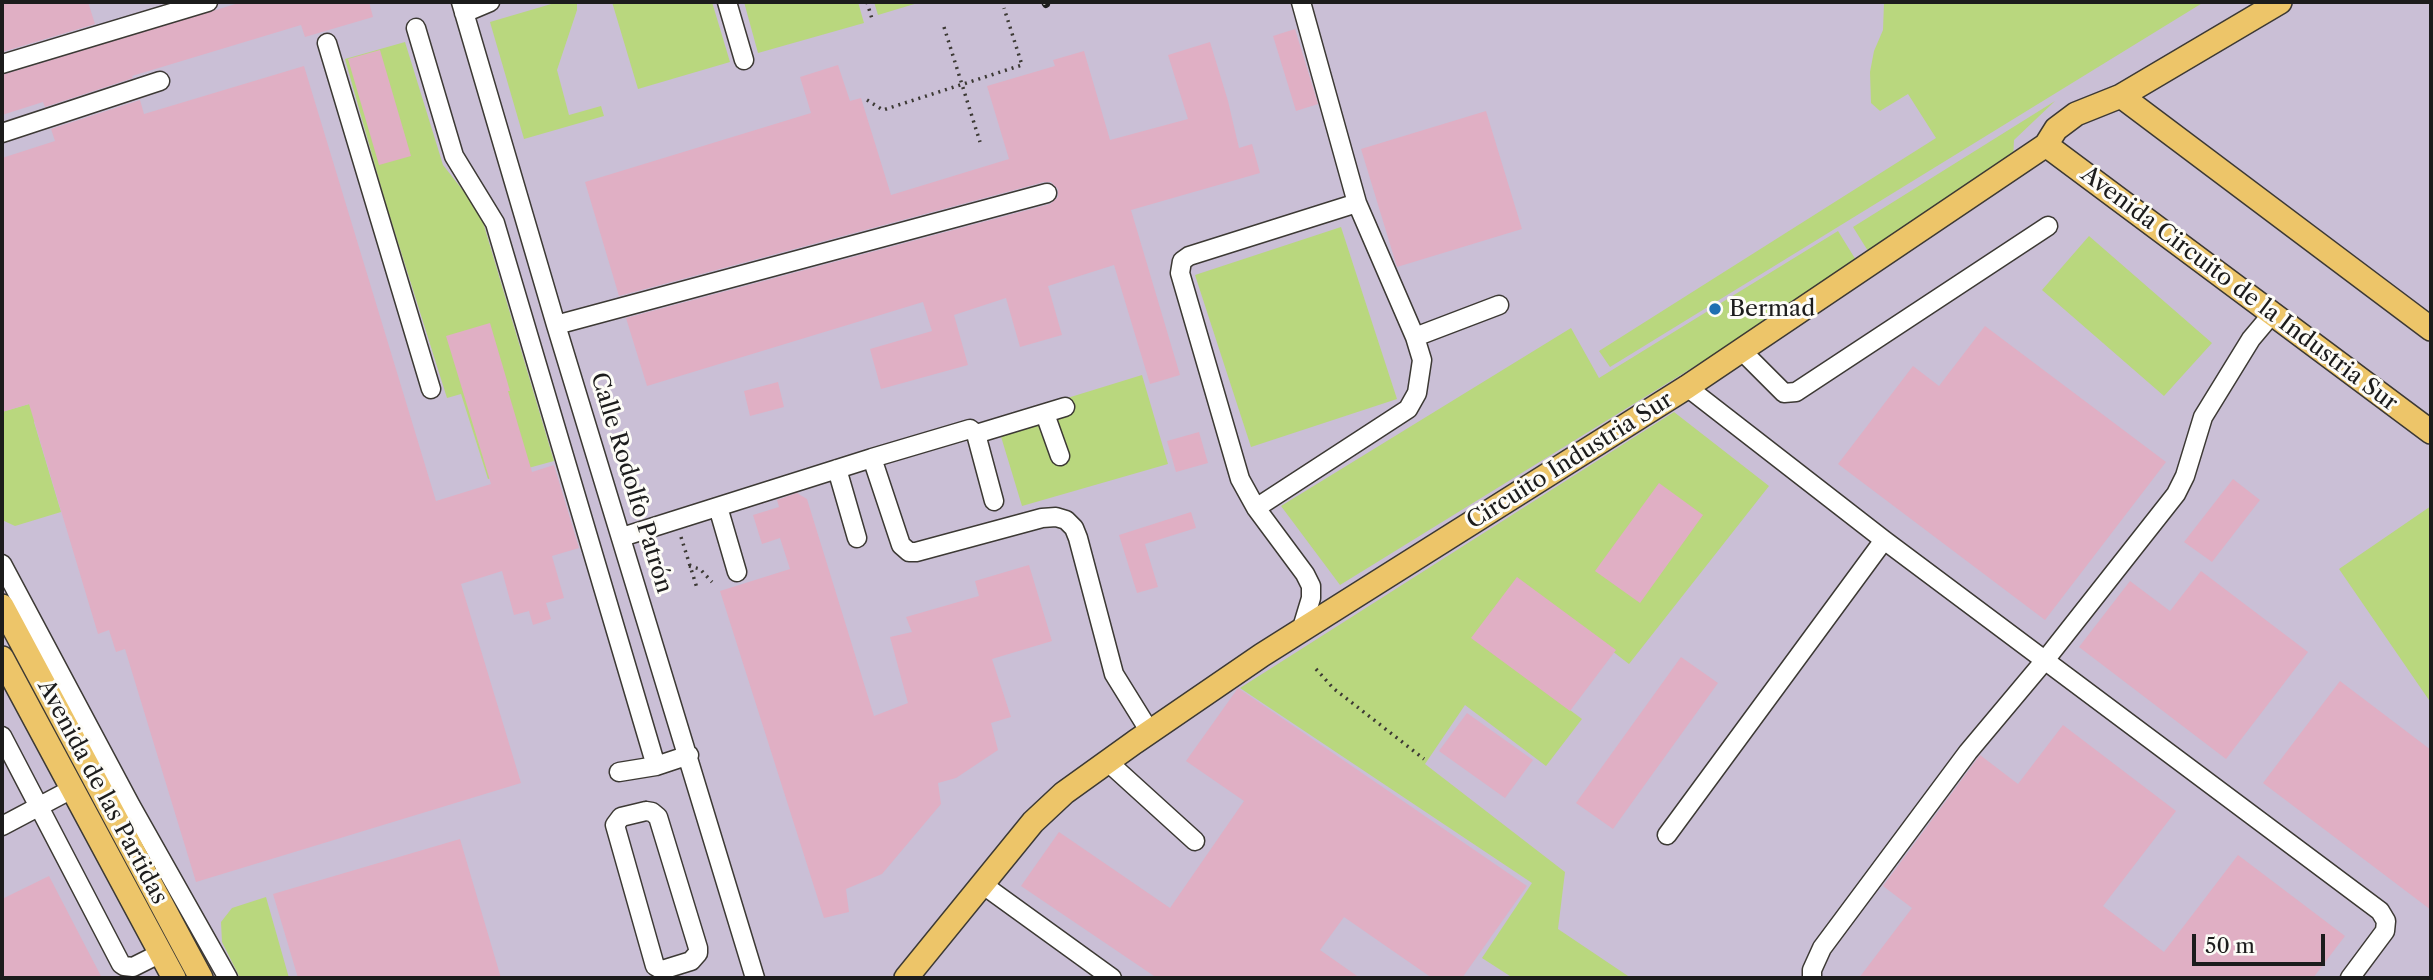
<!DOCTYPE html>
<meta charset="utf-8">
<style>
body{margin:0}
#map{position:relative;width:2433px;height:980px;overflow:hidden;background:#eedebe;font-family:"Libre Caslon Text",serif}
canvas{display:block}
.frame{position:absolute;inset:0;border:4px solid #1c1c1c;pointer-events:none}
.scale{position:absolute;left:2192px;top:934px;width:133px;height:32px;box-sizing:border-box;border:4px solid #1c1c1c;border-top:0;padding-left:9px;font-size:21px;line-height:24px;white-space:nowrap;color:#1c1c1c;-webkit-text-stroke:5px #fdfcf7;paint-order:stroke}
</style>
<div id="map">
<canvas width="2433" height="980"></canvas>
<div class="frame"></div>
<div class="scale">50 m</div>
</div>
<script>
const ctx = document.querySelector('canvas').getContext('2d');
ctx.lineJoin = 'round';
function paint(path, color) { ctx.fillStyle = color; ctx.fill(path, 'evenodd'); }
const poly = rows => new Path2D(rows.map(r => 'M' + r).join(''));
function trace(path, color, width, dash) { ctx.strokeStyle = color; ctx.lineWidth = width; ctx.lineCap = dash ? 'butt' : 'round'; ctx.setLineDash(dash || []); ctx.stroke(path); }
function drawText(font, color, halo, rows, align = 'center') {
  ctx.font = font + ' "Libre Caslon Text",serif'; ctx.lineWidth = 6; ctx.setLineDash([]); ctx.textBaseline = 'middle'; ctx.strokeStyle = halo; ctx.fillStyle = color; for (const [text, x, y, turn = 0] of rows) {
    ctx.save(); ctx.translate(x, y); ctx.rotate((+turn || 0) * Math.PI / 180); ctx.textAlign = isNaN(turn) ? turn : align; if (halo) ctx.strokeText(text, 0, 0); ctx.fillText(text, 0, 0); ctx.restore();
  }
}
paint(poly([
 [2,2,2431,2,2431,978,2,978]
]), '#cabfd6');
paint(poly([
 [558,2,577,2,577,10,557,70,569,115,601,106,604,116,524,139,490,22],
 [612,2,712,2,730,62,638,89],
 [744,2,858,2,864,23,758,53],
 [874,2,921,2,878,15],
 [1884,2,2204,2,1610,367,1599,351,1936,138,1908,94,1880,111,1871,103,1870,72,1874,51,1883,30],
 [405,42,443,165,480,212,554,461,488,479,461,394,447,398,385,201,345,59],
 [2055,101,2014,140,2013,160,1868,251,1853,227],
 [1341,227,1397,399,1251,447,1195,275],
 [1838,231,1859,265,1340,585,1281,506,1571,328,1599,378],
 [2089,236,2212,343,2164,396,2042,290],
 [1142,375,1168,464,1022,506,996,420],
 [63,394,34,422,61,512,15,526,2,520,2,412],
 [1674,412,1769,486,1629,664,1520,580,1474,638,1582,719,1546,766,1465,705,1425,764,1565,872,1558,929,1631,978,1513,978,1482,958,1532,883,1240,688],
 [2431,506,2431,703,2339,569],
 [266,897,289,978,240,978,222,942,221,922,232,908]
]), '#b9d77e');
paint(poly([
 [2,2,88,2,95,24,2,52],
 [242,2,369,2,373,17,305,37,301,25,132,76,133,78,45,107,43,102,2,115,2,75],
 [1295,29,1318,104,1296,111,1273,36],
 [1210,42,1228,101,1239,148,1252,144,1260,173,1131,210,1180,375,1150,384,1114,265,1048,286,1062,335,1020,347,1006,298,954,315,968,365,881,389,870,349,932,331,923,302,647,386,626,318,1050,204,1058,197,1058,189,1051,182,1044,182,619,296,585,182,811,113,800,77,838,65,850,101,861,98,891,195,1009,159,987,86,1055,66,1053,60,1084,51,1110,140,1188,119,1168,55],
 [380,50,411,156,379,165,348,59],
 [304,66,436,501,491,484,446,336,490,323,510,391,508,391,532,472,554,465,579,548,552,556,564,598,546,603,551,619,533,625,529,611,514,615,502,571,461,584,521,783,196,882,125,649,116,652,109,630,98,634,29,404,2,412,2,158,55,141,51,129,140,100,144,114],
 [1486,111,1522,229,1397,267,1361,149],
 [1985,326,2166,462,2045,620,1838,464,1913,366,1939,386],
 [778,382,784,407,750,416,744,391],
 [1199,432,1208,463,1176,472,1167,441],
 [2233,479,2260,500,2212,562,2184,542],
 [1659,483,1703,515,1640,603,1595,571],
 [797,493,807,499,874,716,908,703,890,637,912,632,906,617,979,596,975,581,1029,565,1052,641,992,659,1011,717,991,723,998,750,956,778,938,783,941,804,882,874,846,889,849,912,824,918,720,591,790,569,780,538,762,544,753,515,779,507,777,500],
 [1191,512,1196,528,1145,544,1158,587,1137,593,1119,535],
 [2201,571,2308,652,2226,759,2079,647,2130,581,2170,611],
 [1517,577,1616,650,1570,711,1471,638],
 [1681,657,1718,683,1613,829,1576,803],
 [2340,681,2431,750,2431,910,2263,783],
 [1238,688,1527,886,1462,978,1432,978,1344,917,1320,950,1360,978,1157,978,1021,886,1059,832,1170,908,1244,801,1186,761],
 [1467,713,1533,760,1505,798,1439,751],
 [2063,725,2176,811,2103,906,2164,952,2238,855,2345,936,2313,978,1859,978,1912,908,1883,886,1977,759,1980,755,2018,784],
 [460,839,501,978,298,978,273,894],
 [49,876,102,978,2,978,2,899]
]), '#e0afc4');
const minor = poly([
 [461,2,556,325,755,978],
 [727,2,744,60],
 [1301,2,1357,203],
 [464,13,490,2],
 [416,28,454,156,495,223,656,766],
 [327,43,431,389],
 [2,64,208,2],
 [2,133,160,81],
 [556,325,1047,193],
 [1415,337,1499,305],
 [1741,350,1784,393,1796,392,2048,226],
 [1687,387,1884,540,2380,911,2386,921,2385,931,2350,978],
 [1045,414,1060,456],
 [976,434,1065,407],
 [872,458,970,429,976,434,994,501],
 [837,469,857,538],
 [718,507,737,572],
 [1256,508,1408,409,1417,393,1422,360,1415,337,1357,203,1189,256,1182,261,1180,273,1240,479,1256,508,1305,574,1311,586,1311,598,1301,631],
 [622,537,872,458,901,545,909,552,916,552,1042,518,1056,517,1066,520,1074,528,1078,538,1114,674,1150,732],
 [2,564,131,806,228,978],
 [2,736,121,964,124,966,133,967,161,953],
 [1108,762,1195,841],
 [619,772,656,766,689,755],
 [646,811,652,812,658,817,698,948,698,953,691,961,662,970,655,966,615,825,621,817,646,811],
 [2,826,72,789],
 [1667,835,1884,540],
 [982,884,1112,978],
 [1812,978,1812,970,1822,948,1968,752,2046,659,2176,494,2185,476,2203,417,2251,339,2272,314]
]);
const major = poly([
 [2121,96,2431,329],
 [2046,145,2431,432],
 [2,606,201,978],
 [2,658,174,978],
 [906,978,1033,822,1064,793,1135,742,1262,655,1687,387,2046,145,2056,129,2076,114,2121,96,2280,2]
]);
trace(minor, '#3c3934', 21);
trace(major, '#3c3934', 26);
trace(poly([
 [867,2,872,19],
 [944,27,980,142],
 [867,100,883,110,1022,65,1004,8],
 [681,537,697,588],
 [689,566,700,569,712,582],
 [1316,669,1333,688,1424,759]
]), '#3c3934', 3.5, [2, 5]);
trace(minor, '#fff', 18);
trace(major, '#edc569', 23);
const rail = poly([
 [1045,2,1046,4]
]);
trace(rail, '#1c1c1c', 8);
trace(rail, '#fdfcf7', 5, [16]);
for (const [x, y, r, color] of [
 [1715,309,7,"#1f6fb2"]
]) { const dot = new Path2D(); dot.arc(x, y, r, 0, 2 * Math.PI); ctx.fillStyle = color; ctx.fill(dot); trace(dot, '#fdfcf7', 2.5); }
drawText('23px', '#1c1c1c', '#fdfcf7', [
 ["Avenida Circuito de la Industria Sur",2239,289,37],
 ["Circuito Industria Sur",1570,461,-32],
 ["Calle Rodolfo Patrón",631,483,73],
 ["Avenida de las Partidas",102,792,62]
]);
drawText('23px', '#1c1c1c', '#fdfcf7', [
 ["Bermad",1729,309]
], 'left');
</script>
